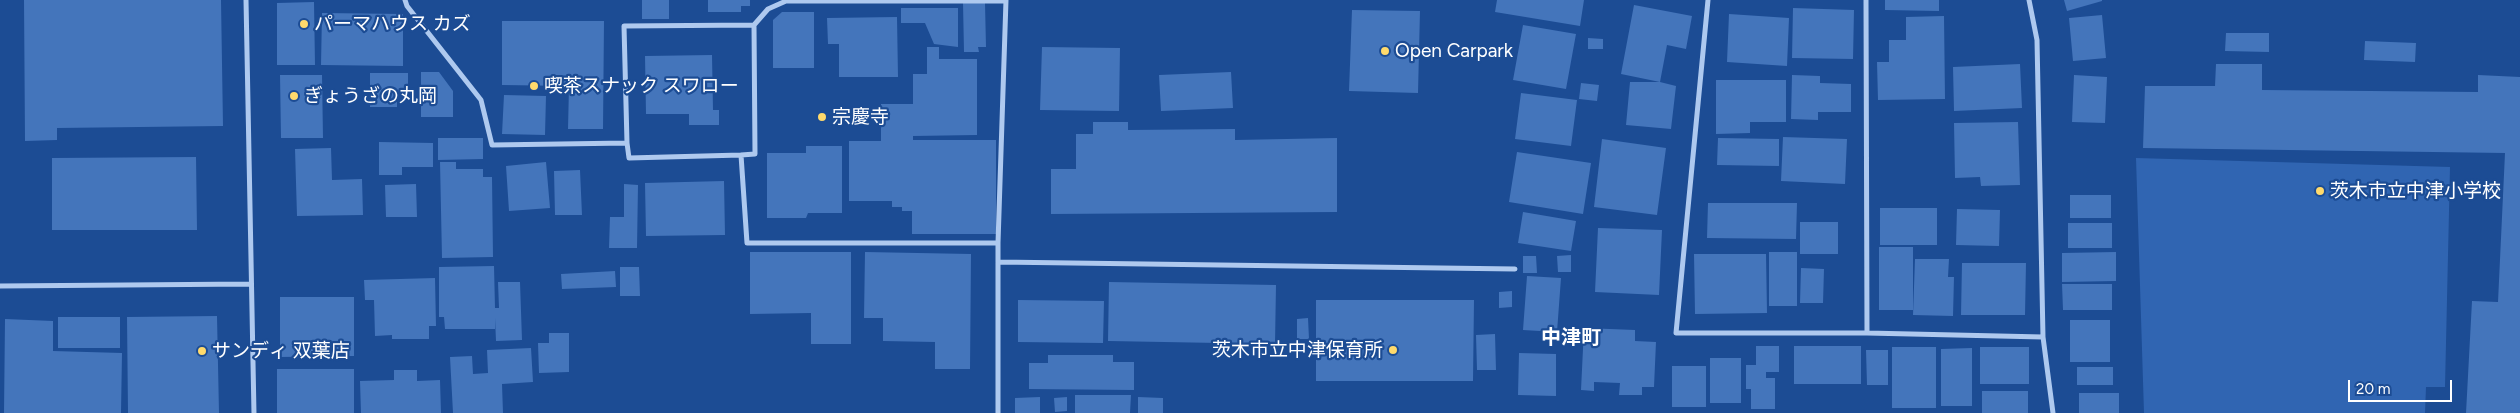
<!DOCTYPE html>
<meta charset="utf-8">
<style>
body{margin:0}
#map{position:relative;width:2520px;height:413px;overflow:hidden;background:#1c4c94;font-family:Figtree,sans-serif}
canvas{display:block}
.scale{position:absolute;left:2348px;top:380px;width:104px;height:22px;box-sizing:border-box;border:2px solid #fff;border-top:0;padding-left:6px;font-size:15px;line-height:18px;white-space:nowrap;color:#fff;-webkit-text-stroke:4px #1c4c94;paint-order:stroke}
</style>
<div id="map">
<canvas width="2520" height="413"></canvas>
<div class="scale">20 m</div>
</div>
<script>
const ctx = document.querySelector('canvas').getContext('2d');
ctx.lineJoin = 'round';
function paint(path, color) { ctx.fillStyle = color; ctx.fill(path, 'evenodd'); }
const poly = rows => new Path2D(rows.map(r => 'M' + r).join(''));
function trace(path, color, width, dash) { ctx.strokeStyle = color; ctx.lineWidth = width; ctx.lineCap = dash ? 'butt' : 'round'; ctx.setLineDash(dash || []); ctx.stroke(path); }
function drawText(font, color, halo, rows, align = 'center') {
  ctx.font = font + ' Figtree,"Noto Sans JP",sans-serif'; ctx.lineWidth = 4.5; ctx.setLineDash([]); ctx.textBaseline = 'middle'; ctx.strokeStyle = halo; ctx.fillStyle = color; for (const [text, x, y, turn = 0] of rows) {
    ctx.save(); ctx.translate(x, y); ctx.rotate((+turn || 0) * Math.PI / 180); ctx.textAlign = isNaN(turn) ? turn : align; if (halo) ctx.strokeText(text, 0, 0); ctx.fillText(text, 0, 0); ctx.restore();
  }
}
paint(poly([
 [2136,158,2450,167,2445,387,2426,387,2425,413,2144,413]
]), '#3065b2');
paint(poly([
 [24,0,221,0,223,126,57,128,57,140,25,141],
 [642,0,669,0,669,19,642,19],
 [708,0,750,0,750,6,741,6,741,12,708,12],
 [1497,0,1584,0,1580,26,1495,12],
 [1885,0,1939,0,1939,11,1885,10],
 [2064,0,2102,0,2102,1,2067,11],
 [314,2,315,65,277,65,277,3],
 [963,3,985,3,986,47,978,47,979,52,964,52],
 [1634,5,1692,16,1686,49,1667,45,1660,82,1621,74],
 [901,8,958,8,958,47,934,44,925,23,901,23],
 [1793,8,1854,10,1853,59,1792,58],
 [1352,10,1420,11,1418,93,1349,91],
 [782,12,814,12,814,68,773,68,773,20],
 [322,13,403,14,403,66,321,65],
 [1729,14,1789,18,1787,66,1727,62],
 [2102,15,2106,58,2073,61,2069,18],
 [1944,16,1945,99,1878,100,1877,62,1889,62,1889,40,1906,40,1906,17],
 [897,17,898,77,839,77,839,44,828,44,827,18],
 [502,21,604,21,603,129,568,129,569,86,502,85],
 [1523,25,1576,34,1566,89,1513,80],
 [2226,33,2269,33,2269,52,2225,51],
 [1588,38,1603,39,1603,49,1588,49],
 [2365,41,2416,43,2415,62,2364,60],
 [927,47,939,47,939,59,977,59,977,135,913,136,913,140,996,140,996,234,912,234,912,211,902,211,902,207,892,207,892,201,849,201,849,141,881,141,881,104,913,104,913,74,927,74],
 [1042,47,1120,48,1119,111,1040,110],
 [712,55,713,110,719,110,719,125,689,125,689,114,646,114,645,56],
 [2020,64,2022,108,1954,111,1953,67],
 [2216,64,2262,64,2262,90,2478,92,2478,75,2520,77,2520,413,2466,413,2472,301,2498,302,2505,153,2143,148,2145,86,2215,86],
 [421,72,439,72,453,91,453,117,421,117],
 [1231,72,1233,108,1161,111,1159,75],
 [370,73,408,73,408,92,397,92,397,107,370,107],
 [280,75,322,75,323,138,281,138],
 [1792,75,1820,76,1820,83,1851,84,1851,112,1818,112,1818,120,1791,119],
 [2074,75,2107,77,2105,123,2072,122],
 [1716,80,1786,80,1786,122,1750,122,1750,133,1716,134],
 [1630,82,1660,82,1676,86,1671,129,1626,125],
 [1581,83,1599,85,1597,101,1579,99],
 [1521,93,1577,100,1571,146,1515,139],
 [504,95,546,96,545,135,502,134],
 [1093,122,1128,122,1128,130,1235,129,1235,140,1337,138,1337,212,1051,214,1051,169,1076,169,1076,134,1093,134],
 [2018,122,2020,185,1981,186,1980,177,1955,178,1954,123],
 [1783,137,1847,139,1845,184,1781,181],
 [438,138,483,138,483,159,438,160],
 [1718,138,1779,139,1779,166,1717,165],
 [1602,139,1666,148,1657,215,1594,207],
 [379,142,433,143,433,167,402,167,402,175,379,175],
 [806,146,842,146,842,213,808,213,806,218,767,218,767,153,806,153],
 [331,148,332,180,362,179,363,215,297,216,295,149],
 [1517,152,1591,163,1583,214,1509,202],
 [196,157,197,230,52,230,52,158],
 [440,162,456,162,456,169,483,169,483,177,492,177,493,257,442,258],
 [546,162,550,208,509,211,506,166],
 [580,170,582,215,555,215,554,171],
 [724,181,725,235,646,236,645,183],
 [416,184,417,217,386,217,385,185],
 [624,184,638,185,637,248,609,248,610,217,624,217],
 [2070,195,2111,195,2111,218,2070,218],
 [1708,203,1797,203,1796,239,1707,238],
 [1880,208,1937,208,1937,245,1880,245],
 [1957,209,2000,210,1999,246,1956,245],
 [1523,212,1576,221,1571,251,1518,243],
 [1800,222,1838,222,1838,254,1800,254],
 [2068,223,2112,223,2112,248,2068,248],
 [1598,228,1662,230,1659,295,1595,292],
 [1879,247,1913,247,1913,310,1879,310],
 [750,252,851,252,851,344,811,344,811,313,750,314],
 [865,252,971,254,970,369,935,369,935,342,883,341,883,318,864,318],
 [1769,252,1797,252,1797,306,1769,306],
 [2116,252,2116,281,2062,282,2062,253],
 [1694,254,1766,254,1767,313,1695,314],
 [1571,255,1571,272,1558,272,1557,256],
 [1523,256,1536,256,1537,273,1523,273],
 [1915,259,1949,259,1948,277,1954,277,1953,316,1913,315],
 [1962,263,2026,263,2025,315,1961,315],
 [494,266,495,308,499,308,498,282,520,282,522,340,496,341,495,318,495,329,445,329,444,317,439,317,439,267],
 [620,267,639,267,640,296,620,296],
 [1801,268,1824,269,1823,303,1800,303],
 [615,271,616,287,562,289,561,274],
 [1527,276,1561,278,1557,332,1523,330],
 [435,278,436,326,429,326,429,339,392,339,392,335,375,336,374,300,365,300,364,280],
 [1109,282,1276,285,1275,344,1108,341],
 [2062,284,2112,284,2112,310,2063,310],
 [1512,291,1512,307,1499,308,1499,292],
 [280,297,354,297,354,356,280,357],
 [1018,300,1104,301,1103,343,1018,342],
 [1316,300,1474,300,1473,381,1316,381],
 [217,316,219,413,128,413,127,317],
 [58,317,120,317,120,348,58,348],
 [1308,318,1309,339,1297,339,1297,319],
 [5,319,53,321,53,351,122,353,121,413,4,413],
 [2070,320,2110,320,2110,362,2070,362],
 [1584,328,1635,330,1635,341,1656,342,1654,387,1642,387,1642,395,1619,395,1620,383,1594,382,1594,391,1581,390],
 [549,333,569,333,569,372,539,373,538,343,549,343],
 [1495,334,1496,370,1477,370,1476,335],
 [1756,346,1779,346,1779,372,1766,372,1766,378,1775,378,1775,409,1751,409,1751,389,1746,389,1746,365,1756,365],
 [1794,346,1861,346,1861,384,1794,384],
 [1892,347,1936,347,1936,408,1892,408],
 [1980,347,2029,347,2029,384,1980,384],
 [531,348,533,382,502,384,503,413,453,413,450,357,472,356,473,374,488,373,487,350],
 [1972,348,1972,406,1941,406,1941,349],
 [1866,350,1888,350,1888,385,1867,385],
 [1519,353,1556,354,1556,396,1518,395],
 [1048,355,1113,355,1113,362,1134,362,1134,390,1029,389,1029,363,1048,363],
 [1710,358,1741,358,1741,403,1710,403],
 [1672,366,1706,366,1706,407,1672,407],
 [2077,367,2113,367,2113,385,2077,385],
 [277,369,354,369,354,413,277,413],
 [394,370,417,370,417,381,440,380,441,413,361,413,360,381,394,380],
 [1982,391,2028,391,2028,413,1982,413],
 [2079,393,2119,393,2119,413,2079,413],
 [1075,395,1131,395,1130,413,1075,413],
 [1040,397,1040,413,1015,413,1015,398],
 [1067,397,1067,411,1055,412,1054,398],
 [1138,397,1163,398,1163,413,1138,413]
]), '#4475bb');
trace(poly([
 [246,0,254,413],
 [405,0,407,6,481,100,492,145,627,143,629,158,741,155,747,243,998,243],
 [1708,0,1676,333,1867,333,2043,337],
 [1866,0,1867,333],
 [2029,0,2037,40,2043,337,2053,413],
 [627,143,624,26,754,25,768,9,786,1,1006,1],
 [741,155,755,154,754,25],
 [998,262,1515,269],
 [0,286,250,284],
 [998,413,998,243,1006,0]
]), '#aec9ef', 5);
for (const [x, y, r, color] of [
 [304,24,5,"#ffda6c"],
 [1385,51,5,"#ffda6c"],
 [534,86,5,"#ffda6c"],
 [294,96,5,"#ffda6c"],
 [822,117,5,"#ffda6c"],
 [2320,191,5,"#ffda6c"],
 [1393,350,5,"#ffda6c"],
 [202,351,5,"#ffda6c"]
]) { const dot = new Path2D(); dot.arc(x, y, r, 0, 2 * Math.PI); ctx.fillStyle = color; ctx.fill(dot); trace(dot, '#1c4c94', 2); }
drawText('19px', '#fff', '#1c4c94', [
 ["パーマハウス カズ",314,24],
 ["Open Carpark",1395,51],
 ["喫茶スナック スワロー",544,86],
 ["ぎょうざの丸岡",304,96],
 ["宗慶寺",832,117],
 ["茨木市立中津小学校",2330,191],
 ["茨木市立中津保育所",1383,350,"right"],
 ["サンディ 双葉店",212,351]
], 'left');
drawText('bold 20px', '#fff', '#1c4c94', [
 ["中津町",1571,338]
]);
</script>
